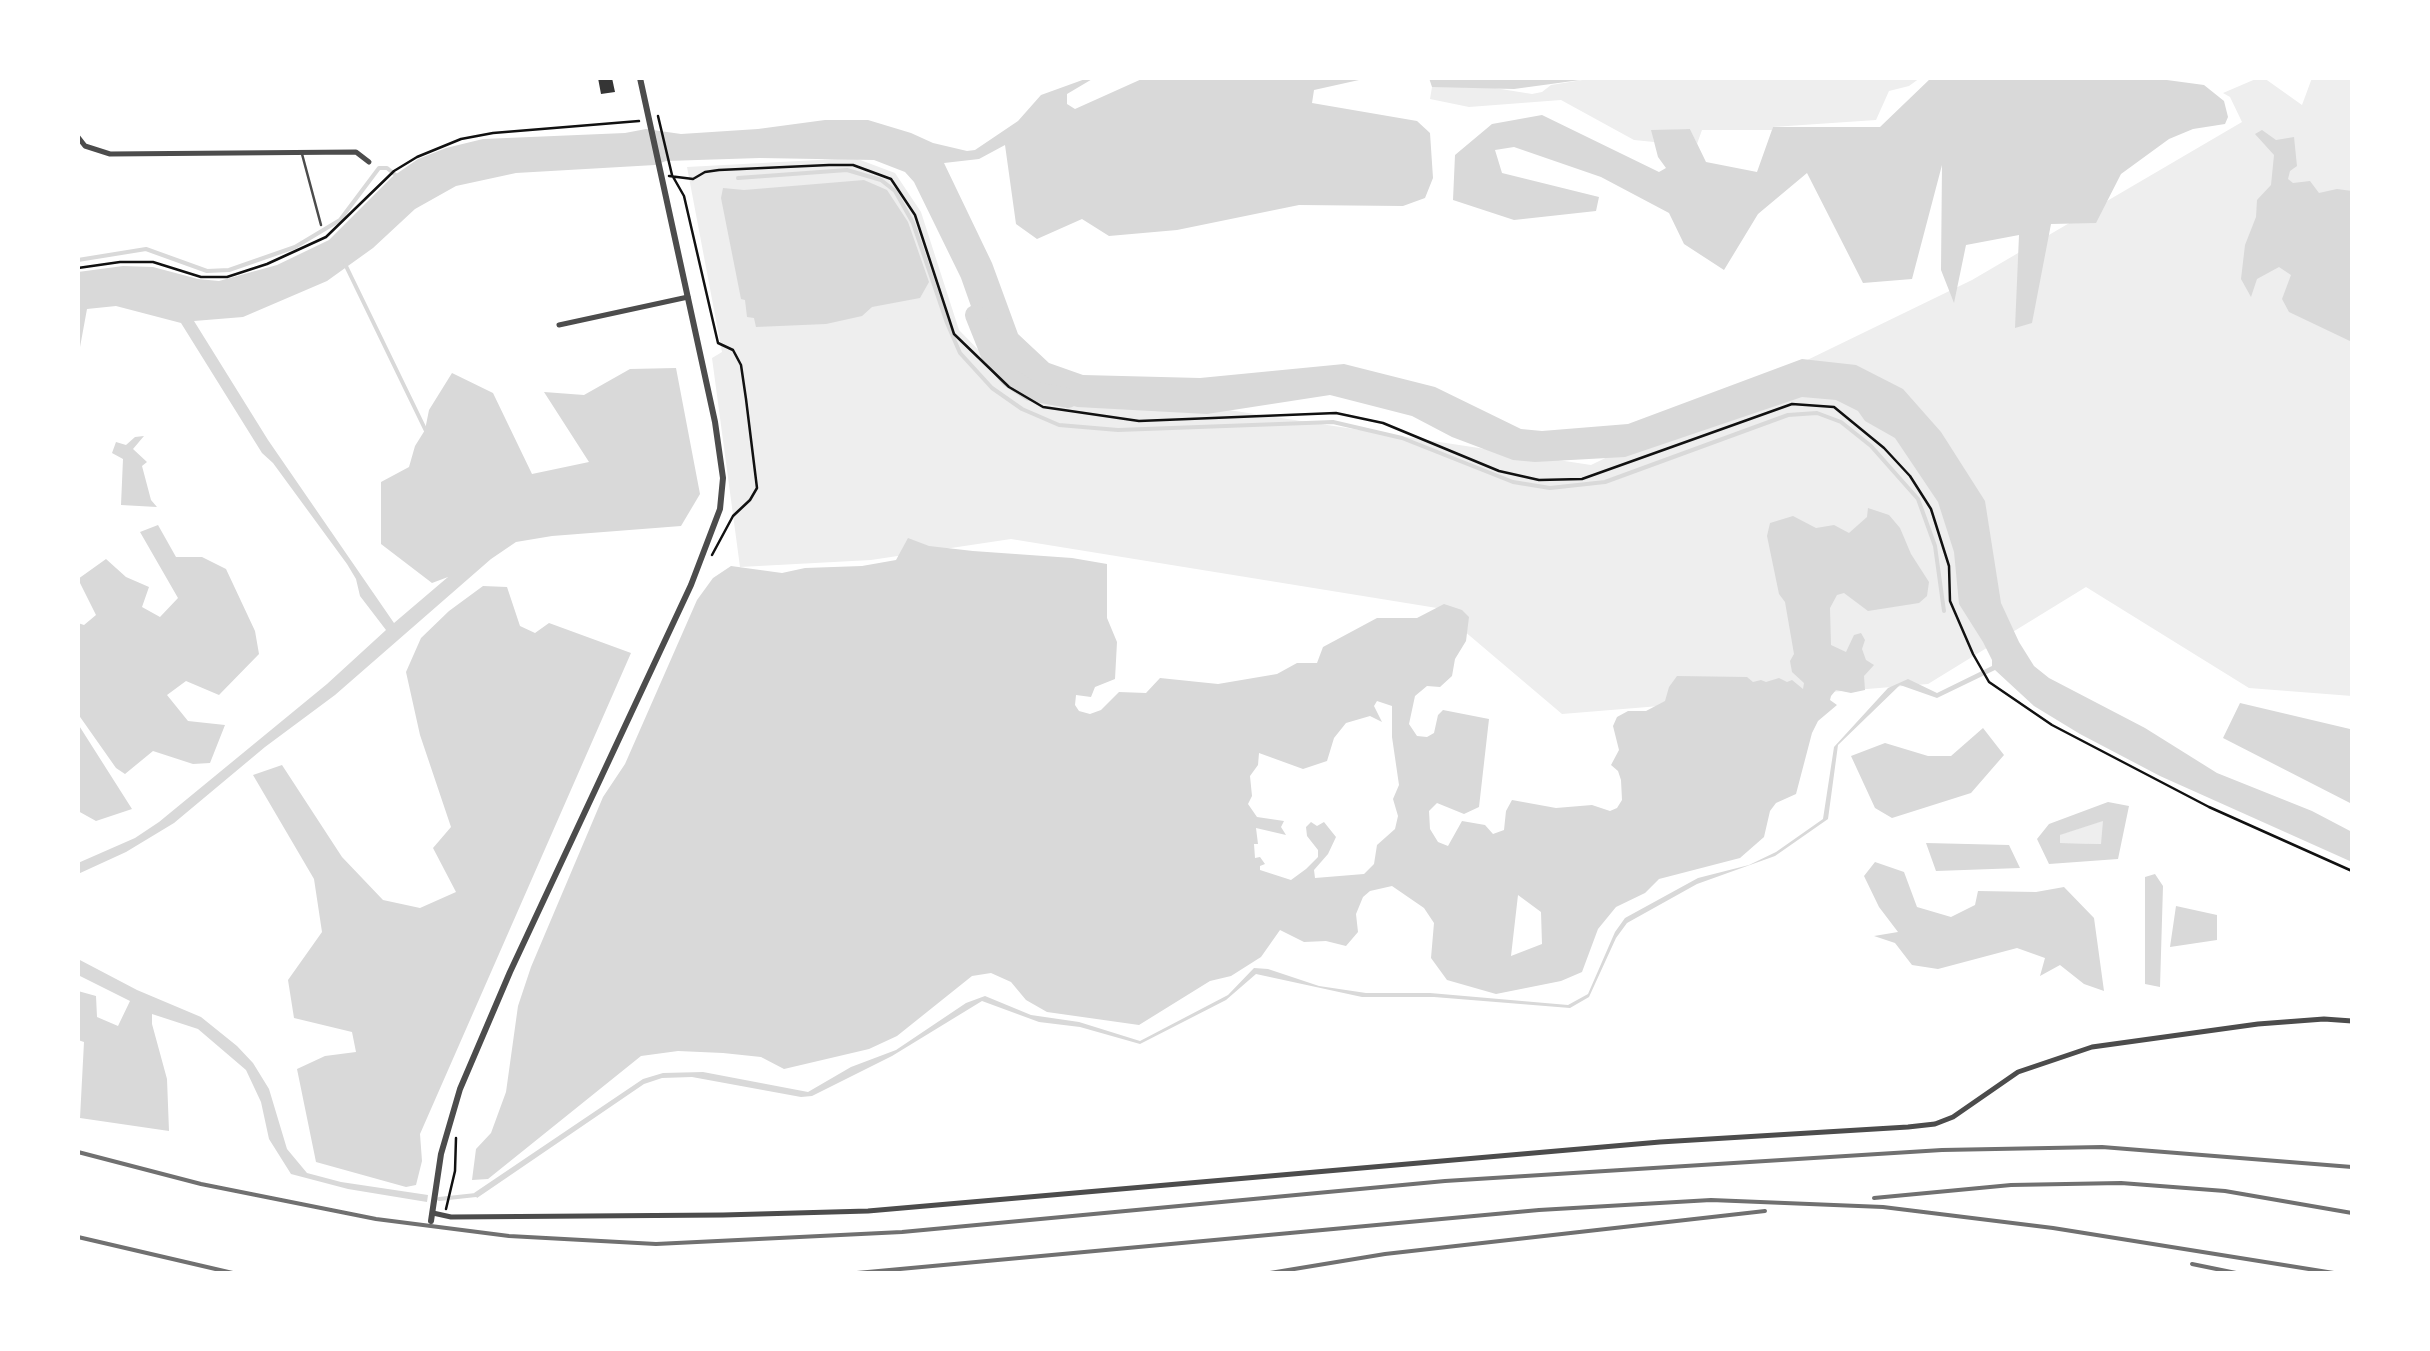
<!DOCTYPE html>
<style>
body{margin:0}
#map{position:relative;width:2430px;height:1351px;overflow:hidden;background:#fff;font-family:Overpass,sans-serif}
canvas{display:block}
.frame{position:absolute;inset:0;border:80px solid #fff;pointer-events:none}
</style>
<div id="map">
<canvas width="2430" height="1351"></canvas>
<div class="frame"></div>
</div>
<script>
const ctx = document.querySelector('canvas').getContext('2d');
ctx.lineJoin = 'round';
function paint(path, color) { ctx.fillStyle = color; ctx.fill(path, 'evenodd'); }
const poly = rows => new Path2D(rows.map(r => 'M' + r).join(''));
function trace(path, color, width, dash) { ctx.strokeStyle = color; ctx.lineWidth = width; ctx.lineCap = dash ? 'butt' : 'round'; ctx.setLineDash(dash || []); ctx.stroke(path); }
paint(poly([
 [1595,78,2040,78,1920,78,1909,86,1889,91,1876,120,1773,127,1772,130,1702,130,1697,144,1690,129,1652,131,1654,142,1634,140,1561,100,1469,107,1430,99,1432,87,1482,86,1532,94,1542,92,1551,85],
 [2258,78,2264,78,2302,105,2312,78,2352,78,2352,696,2249,688,2086,587,1928,684,1562,714,1437,608,1011,539,871,560,740,567,712,358,722,352,687,167,855,158,895,173,921,212,959,330,999,371,1044,382,1591,465,1972,280,2242,122,2230,97,2223,93],
 [2105,820,2102,844,2060,843,2059,835]
]), '#eee');
paint(poly([
 [1088,78,1094,78,1067,94,1067,104,1075,109,1144,78,1222,78,1230,80,1237,78,1368,78,1314,90,1312,103,1417,121,1430,133,1433,178,1425,198,1403,206,1299,205,1177,230,1109,236,1082,219,1037,239,1016,224,1005,145,979,159,944,163,992,263,1018,334,1049,363,1083,375,1200,378,1344,364,1435,387,1521,429,1542,431,1628,424,1802,359,1856,365,1903,389,1941,432,1985,501,2001,603,2019,642,2034,666,2049,678,2145,728,2217,773,2312,811,2352,832,2352,862,2160,776,2080,734,2034,706,1995,670,1937,698,1900,685,1838,745,1828,819,1775,856,1697,884,1627,923,1616,938,1589,997,1570,1008,1434,997,1362,997,1256,974,1226,1000,1140,1044,1080,1027,1039,1022,982,1001,892,1056,812,1096,801,1097,692,1077,662,1078,644,1084,477,1198,474,1193,643,1079,663,1073,703,1072,808,1092,851,1067,896,1050,966,1003,985,996,1031,1015,1079,1022,1140,1041,1228,995,1254,968,1268,969,1319,986,1366,993,1430,993,1568,1005,1588,994,1615,932,1625,918,1698,878,1749,865,1776,852,1823,819,1834,747,1888,688,1908,679,1937,693,1992,666,1992,660,1983,642,1959,604,1954,552,1938,502,1895,438,1865,421,1858,411,1836,400,1802,397,1625,457,1535,462,1513,460,1452,437,1412,416,1330,395,1207,414,1077,407,1055,400,1025,384,991,353,979,329,961,278,914,182,905,172,874,160,760,158,666,161,655,165,516,173,456,186,415,209,373,248,327,281,243,317,194,321,268,440,394,623,448,577,432,583,381,544,381,482,409,467,415,446,425,430,429,410,452,373,493,393,532,474,589,462,544,392,584,395,630,369,676,368,700,494,681,526,552,536,516,542,491,559,335,695,265,747,174,823,126,852,78,874,78,863,135,838,159,822,327,684,386,630,360,596,356,579,347,564,273,463,262,453,181,323,116,306,87,309,78,358,78,272,123,266,153,267,198,279,219,281,277,265,329,240,392,177,418,159,446,148,483,139,625,133,646,129,681,134,758,129,825,120,868,120,911,133,933,143,967,151,975,150,1018,121,1041,95],
 [1429,78,1595,78,1514,89,1432,87],
 [1931,78,2152,78,2204,85,2224,101,2228,117,2225,124,2193,129,2169,139,2121,174,2096,223,2051,224,2032,323,2015,328,2019,235,1966,245,1954,303,1941,270,1942,165,1912,279,1863,283,1807,173,1758,214,1724,270,1684,244,1669,213,1601,177,1514,147,1495,150,1502,173,1599,197,1596,211,1514,220,1453,200,1455,155,1492,124,1542,115,1659,172,1666,168,1658,157,1651,130,1690,129,1706,162,1757,172,1773,127,1880,127],
 [2262,130,2276,140,2294,137,2297,166,2290,171,2288,179,2293,183,2310,181,2319,193,2337,189,2352,191,2352,342,2289,312,2282,299,2291,275,2279,267,2257,279,2251,297,2241,279,2245,245,2256,217,2257,200,2271,185,2274,155,2255,134],
 [864,180,887,190,908,222,929,282,920,298,872,307,862,316,826,324,756,327,754,318,747,317,745,300,741,299,721,198,723,188,744,190],
 [144,436,133,449,147,462,142,466,151,500,157,507,121,505,123,459,112,453,116,442,126,445,135,437],
 [1868,508,1889,515,1900,528,1911,554,1929,582,1927,596,1919,603,1868,611,1844,593,1837,595,1830,608,1831,645,1846,652,1854,635,1861,633,1865,640,1862,649,1866,660,1874,665,1864,676,1865,690,1851,693,1836,690,1831,696,1830,700,1837,705,1818,721,1812,733,1796,794,1776,803,1770,811,1764,837,1740,858,1659,879,1645,893,1616,907,1598,929,1582,972,1561,981,1496,994,1447,980,1431,958,1434,923,1424,908,1392,886,1370,891,1363,897,1356,914,1358,932,1346,946,1326,941,1304,942,1280,930,1261,957,1231,976,1210,981,1139,1025,1047,1012,1026,1000,1011,982,991,973,972,976,897,1036,869,1049,784,1069,761,1057,723,1053,678,1051,641,1056,488,1179,472,1180,476,1149,491,1133,506,1092,518,1006,531,967,603,797,625,764,697,600,713,578,731,566,782,573,805,568,862,566,896,560,908,538,929,546,973,551,1072,558,1107,564,1107,618,1117,642,1115,679,1095,687,1091,697,1076,695,1075,705,1079,711,1090,714,1101,710,1119,692,1146,693,1160,678,1218,684,1277,674,1297,663,1317,663,1323,647,1377,618,1417,618,1444,604,1462,610,1469,617,1466,641,1455,659,1452,676,1440,687,1427,686,1415,696,1409,724,1417,736,1427,737,1434,733,1438,715,1443,710,1489,719,1479,807,1464,814,1437,803,1429,811,1430,829,1438,842,1448,846,1462,821,1485,825,1493,834,1504,830,1506,811,1512,800,1556,808,1592,805,1610,811,1617,808,1622,800,1621,780,1618,771,1611,765,1619,750,1613,726,1617,717,1628,711,1646,711,1665,701,1669,687,1677,676,1747,677,1753,682,1761,680,1766,682,1779,678,1787,682,1792,680,1803,689,1804,683,1792,672,1790,661,1794,654,1785,602,1779,594,1767,536,1770,523,1793,516,1816,528,1834,525,1849,533,1867,517],
 [1377,701,1392,706,1392,737,1399,785,1393,799,1398,816,1395,829,1377,845,1374,864,1364,874,1315,878,1314,870,1328,854,1336,837,1324,822,1317,826,1311,822,1306,827,1307,836,1318,850,1318,857,1306,869,1291,880,1260,870,1260,866,1265,864,1260,857,1255,858,1254,844,1258,844,1256,828,1286,835,1281,827,1284,821,1257,817,1248,804,1252,796,1250,776,1258,765,1259,753,1303,769,1327,761,1334,738,1346,723,1370,716,1382,722,1374,706],
 [1518,895,1541,912,1542,944,1511,956],
 [158,525,176,557,202,557,226,569,255,631,259,654,219,695,186,681,167,695,188,721,225,725,210,763,193,764,153,751,125,774,116,768,78,714,78,623,84,625,96,615,78,579,106,559,126,577,149,587,142,607,160,617,178,598,140,532],
 [483,586,507,587,520,626,535,633,549,623,631,653,420,1134,422,1161,416,1185,406,1187,316,1162,297,1069,325,1056,356,1052,352,1032,294,1018,288,980,322,932,314,879,253,775,282,765,342,857,383,900,420,908,456,892,433,848,451,827,420,735,406,672,421,638,449,611],
 [2240,703,2350,729,2352,724,2352,804,2223,738],
 [78,724,132,809,96,821,78,811],
 [1983,728,2004,755,1971,793,1892,818,1875,808,1851,756,1885,743,1928,756,1951,756],
 [2108,802,2129,806,2118,859,2049,864,2037,839,2049,824],
 [2103,821,2101,844,2060,843,2060,835],
 [1926,843,2009,845,2020,868,1936,871],
 [1875,862,1904,872,1917,907,1951,917,1975,905,1978,891,2036,892,2064,887,2094,918,2104,991,2084,984,2060,965,2040,976,2045,958,2017,948,1938,969,1912,965,1895,943,1874,936,1898,932,1879,907,1864,876],
 [2155,874,2163,886,2160,987,2145,984,2145,877],
 [2176,906,2217,915,2217,940,2170,947],
 [78,959,137,990,201,1017,237,1046,253,1063,269,1089,287,1149,307,1173,341,1182,428,1195,427,1202,348,1189,291,1174,269,1139,261,1102,246,1070,198,1029,152,1014,152,1024,167,1079,169,1131,80,1118,84,1042,78,1040,78,991,96,996,97,1017,118,1026,130,1001,78,975]
]), '#d9d9d9');
trace(poly([
 [738,178,847,170,881,180,895,191,913,223,947,323,960,353,992,388,1022,409,1059,425,1118,430,1333,422,1402,438,1513,482,1550,488,1605,482,1788,415,1817,413,1841,422,1871,446,1918,499,1935,546,1944,611],
 [78,260,146,249,207,271,229,270,295,247,340,220,379,168,387,168,398,177],
 [345,264,426,431],
 [439,1199,476,1195]
]), '#d9d9d9', 4);
trace(poly([
 [975,315,991,355,1009,377,1030,391,1068,398]
]), '#d9d9d9', 20);
paint(poly([
 [598,78,612,78,615,92,601,94]
]), '#353535');
trace(poly([
 [893,78,917,78],
 [658,116,672,175,684,196,718,343,733,350,741,365,746,399,757,488,750,500,733,516,712,555],
 [669,176,693,179,705,172,719,170,829,165,853,165,891,179,915,215,954,334,1009,387,1043,407,1139,421,1336,413,1383,423,1499,471,1539,480,1582,479,1792,404,1834,407,1884,448,1910,476,1931,509,1949,566,1950,601,1973,654,1989,682,2052,725,2209,807,2352,871],
 [78,268,120,262,153,262,201,277,227,277,267,264,326,237,394,171,417,157,461,139,493,133,639,121],
 [446,1209,455,1171,456,1138]
]), '#111', 2.5);
trace(poly([
 [302,154,321,225]
]), '#4c4c4c', 2.5);
trace(poly([
 [78,137,85,146,110,154,356,152,369,162],
 [559,325,688,297],
 [433,1213,451,1217,723,1215,868,1211,1660,1142,1908,1127,1935,1124,1953,1117,2018,1072,2092,1047,2258,1024,2324,1019,2352,1021]
]), '#4c4c4c', 5);
trace(poly([
 [431,1221,441,1154,460,1089,510,972,691,585,720,509,723,478,715,422,640,78]
]), '#4c4c4c', 6);
trace(poly([
 [78,1152,201,1184,376,1219,509,1236,656,1244,902,1232,1445,1181,1942,1150,2102,1147,2352,1167],
 [1874,1198,2011,1185,2121,1183,2225,1191,2352,1213],
 [78,1237,237,1274],
 [2192,1264,2241,1274],
 [846,1274,1539,1210,1711,1200,1883,1207,2053,1228,2340,1274],
 [1264,1274,1385,1254,1765,1211]
]), '#707070', 4);
</script>
